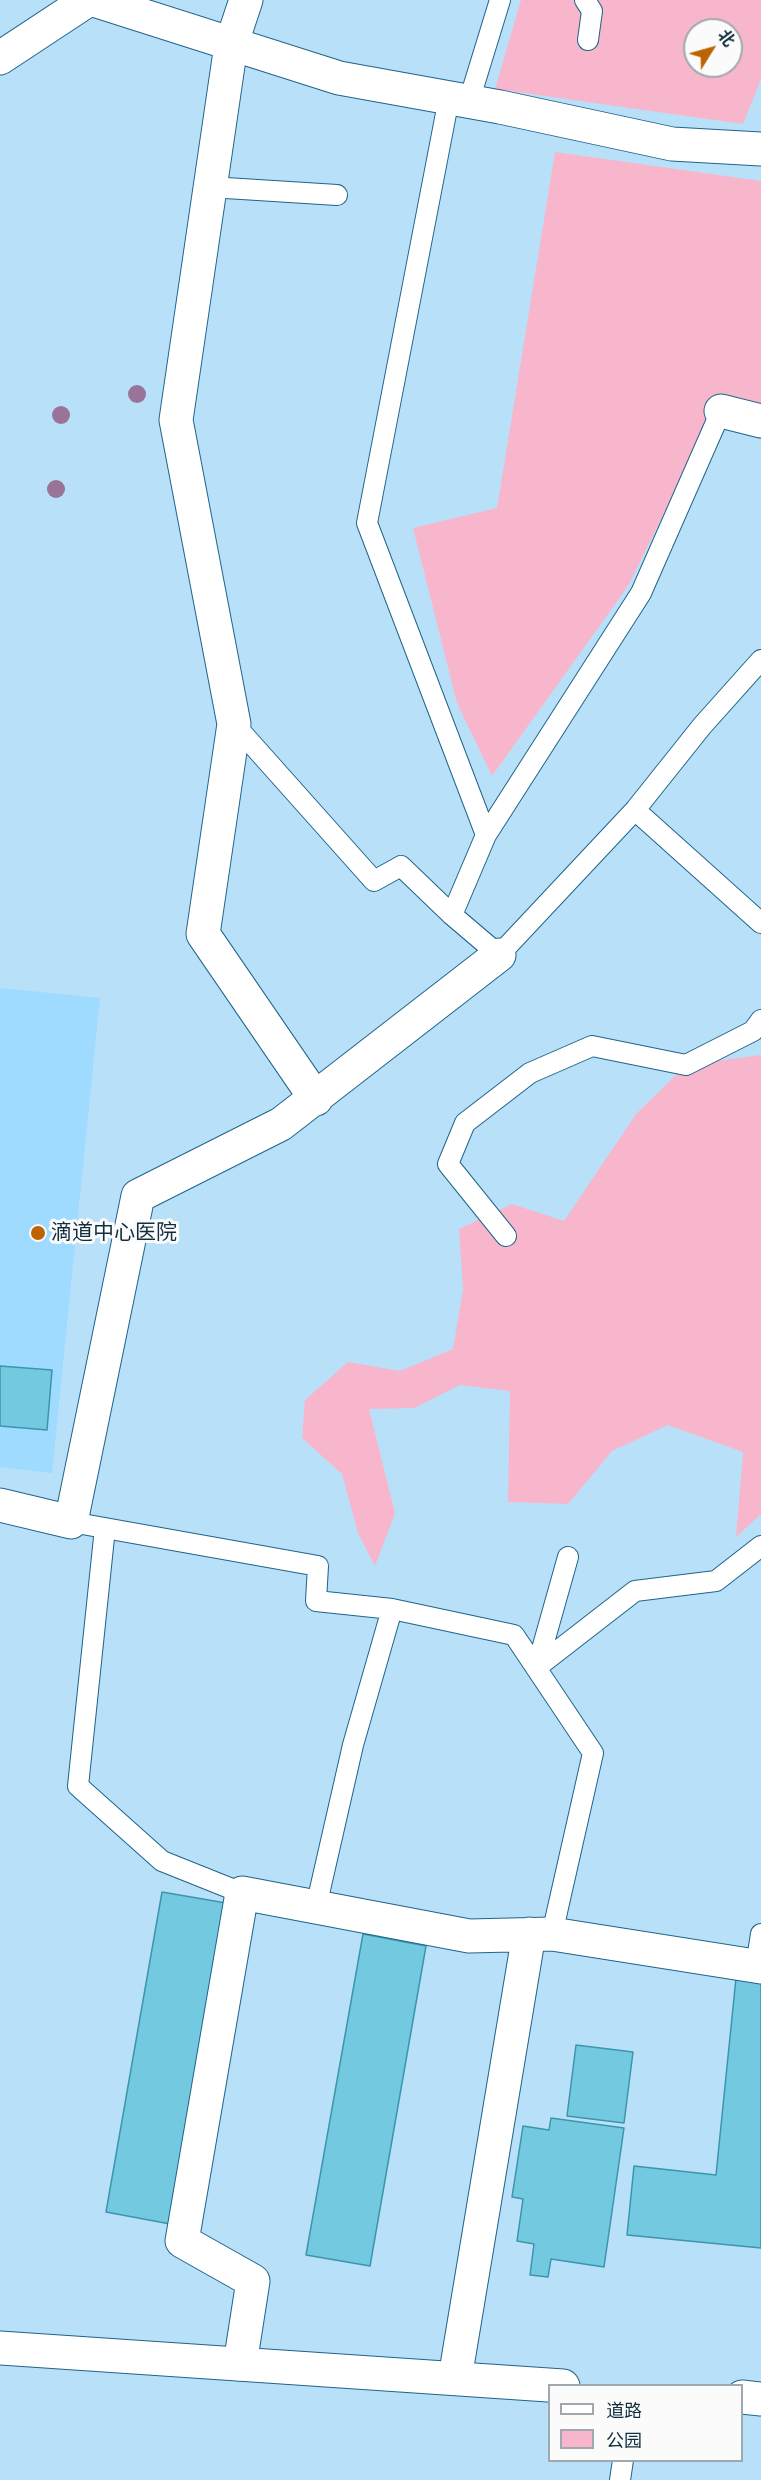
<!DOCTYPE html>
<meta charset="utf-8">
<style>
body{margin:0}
#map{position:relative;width:761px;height:2480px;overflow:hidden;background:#b9e0f9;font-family:Arial,"Noto Sans SC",sans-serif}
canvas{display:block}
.legend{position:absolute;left:548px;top:2384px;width:195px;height:78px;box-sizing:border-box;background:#fbfbfb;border:2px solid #9ea9af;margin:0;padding:8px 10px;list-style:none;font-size:18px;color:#122e3e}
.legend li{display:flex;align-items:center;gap:12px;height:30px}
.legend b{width:30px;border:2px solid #9ea9af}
.north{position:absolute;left:683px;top:18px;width:60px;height:60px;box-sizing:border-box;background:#fbfbfb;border:2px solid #9ea9af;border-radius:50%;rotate:53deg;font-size:16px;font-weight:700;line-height:24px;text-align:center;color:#122e3e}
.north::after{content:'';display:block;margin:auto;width:21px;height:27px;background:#bd6402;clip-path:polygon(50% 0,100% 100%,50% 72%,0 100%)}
</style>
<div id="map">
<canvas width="761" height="2480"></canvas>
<ul class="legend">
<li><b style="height:8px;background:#fff"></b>道路</li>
<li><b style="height:16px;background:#f8b6cc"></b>公园</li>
</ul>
<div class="north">北</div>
</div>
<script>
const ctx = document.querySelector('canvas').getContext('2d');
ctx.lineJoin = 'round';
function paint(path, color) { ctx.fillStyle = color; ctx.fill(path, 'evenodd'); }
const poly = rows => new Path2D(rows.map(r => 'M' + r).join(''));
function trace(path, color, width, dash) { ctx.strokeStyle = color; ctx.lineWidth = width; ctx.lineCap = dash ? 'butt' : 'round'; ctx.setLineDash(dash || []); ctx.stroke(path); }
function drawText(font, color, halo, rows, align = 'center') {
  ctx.font = font + ' Arial,"Noto Sans SC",sans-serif'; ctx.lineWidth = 6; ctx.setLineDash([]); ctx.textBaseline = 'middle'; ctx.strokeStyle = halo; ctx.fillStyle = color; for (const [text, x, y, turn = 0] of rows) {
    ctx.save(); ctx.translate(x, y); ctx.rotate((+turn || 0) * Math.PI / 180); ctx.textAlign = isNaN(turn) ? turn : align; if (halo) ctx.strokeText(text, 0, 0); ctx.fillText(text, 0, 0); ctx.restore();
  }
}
paint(poly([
 [0,988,100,998,52,1473,0,1467]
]), '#9fdaff');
paint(poly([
 [521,0,761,0,761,79,743,124,495,89],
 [695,30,731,30,731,66,695,66],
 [555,152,761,181,761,405,721,399,628,586,492,776,457,703,413,528,497,508],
 [761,1055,761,1514,736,1537,743,1452,668,1425,612,1451,568,1504,508,1502,510,1391,460,1385,414,1408,369,1409,395,1513,375,1566,358,1533,342,1474,302,1438,305,1400,348,1362,400,1371,453,1349,463,1289,459,1229,512,1204,564,1221,636,1114,686,1065]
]), '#f8b6cc');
const building = poly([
 [0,1366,52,1370,47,1430,0,1426,0,1366],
 [162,1892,226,1903,170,2224,106,2212,162,1892],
 [363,1934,426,1946,370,2266,306,2255,363,1934],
 [736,1978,761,1980,761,2248,627,2235,634,2166,716,2175,736,1978],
 [576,2045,633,2052,624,2123,567,2116,576,2045],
 [551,2118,624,2128,604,2267,551,2259,548,2277,530,2275,534,2244,517,2241,523,2199,512,2197,523,2126,549,2130,551,2118]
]);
paint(building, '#73cae0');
trace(building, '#3c95ab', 1.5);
const lane = poly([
 [585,0,592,11,588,40],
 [449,98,367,523,486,835,452,915,499,955,635,810,702,726,761,660],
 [469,101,500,0],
 [210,187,337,195],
 [234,724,374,881,401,866,452,915],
 [635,810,761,923],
 [486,835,641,593,721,411],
 [506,1236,448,1164,465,1123,530,1073,592,1046,686,1065,753,1031,761,1020],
 [71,1522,318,1566,316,1601,392,1609,514,1635,593,1753,552,1934],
 [105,1528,78,1786,162,1861,242,1893],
 [537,1667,635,1591,716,1581,761,1546],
 [537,1667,568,1557],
 [316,1907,353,1745,392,1609],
 [756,1966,761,1934],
 [620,2480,623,2460]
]);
const street = poly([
 [94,0,339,78,500,107,672,144,761,149],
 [246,0,231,45,176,420,234,724,203,934,316,1099],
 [0,58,88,0],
 [721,411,761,421],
 [0,1505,71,1522,138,1196,281,1124,499,955],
 [240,2364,253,2281,182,2241,242,1893,469,1936,552,1934,761,1967],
 [455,2378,529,1934]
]);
const secondary = poly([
 [0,2348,563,2386],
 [742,2397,761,2399]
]);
trace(lane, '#1f6489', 22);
trace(street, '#1f6489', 35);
trace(secondary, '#1f6489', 35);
trace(lane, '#fff', 20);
trace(street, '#fff', 33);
trace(secondary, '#fff', 33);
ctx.fillStyle = '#997398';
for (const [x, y] of [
 [137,394],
 [61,415],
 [56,489]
]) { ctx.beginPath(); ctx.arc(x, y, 9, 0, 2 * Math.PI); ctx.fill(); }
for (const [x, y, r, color] of [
 [38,1233,8,"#bd6402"]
]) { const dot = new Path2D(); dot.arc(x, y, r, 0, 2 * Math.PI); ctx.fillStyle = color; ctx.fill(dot); trace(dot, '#fbfbfb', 2); }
drawText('21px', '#122e3e', '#fbfbfb', [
 ["滴道中心医院",51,1233]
], 'left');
</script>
